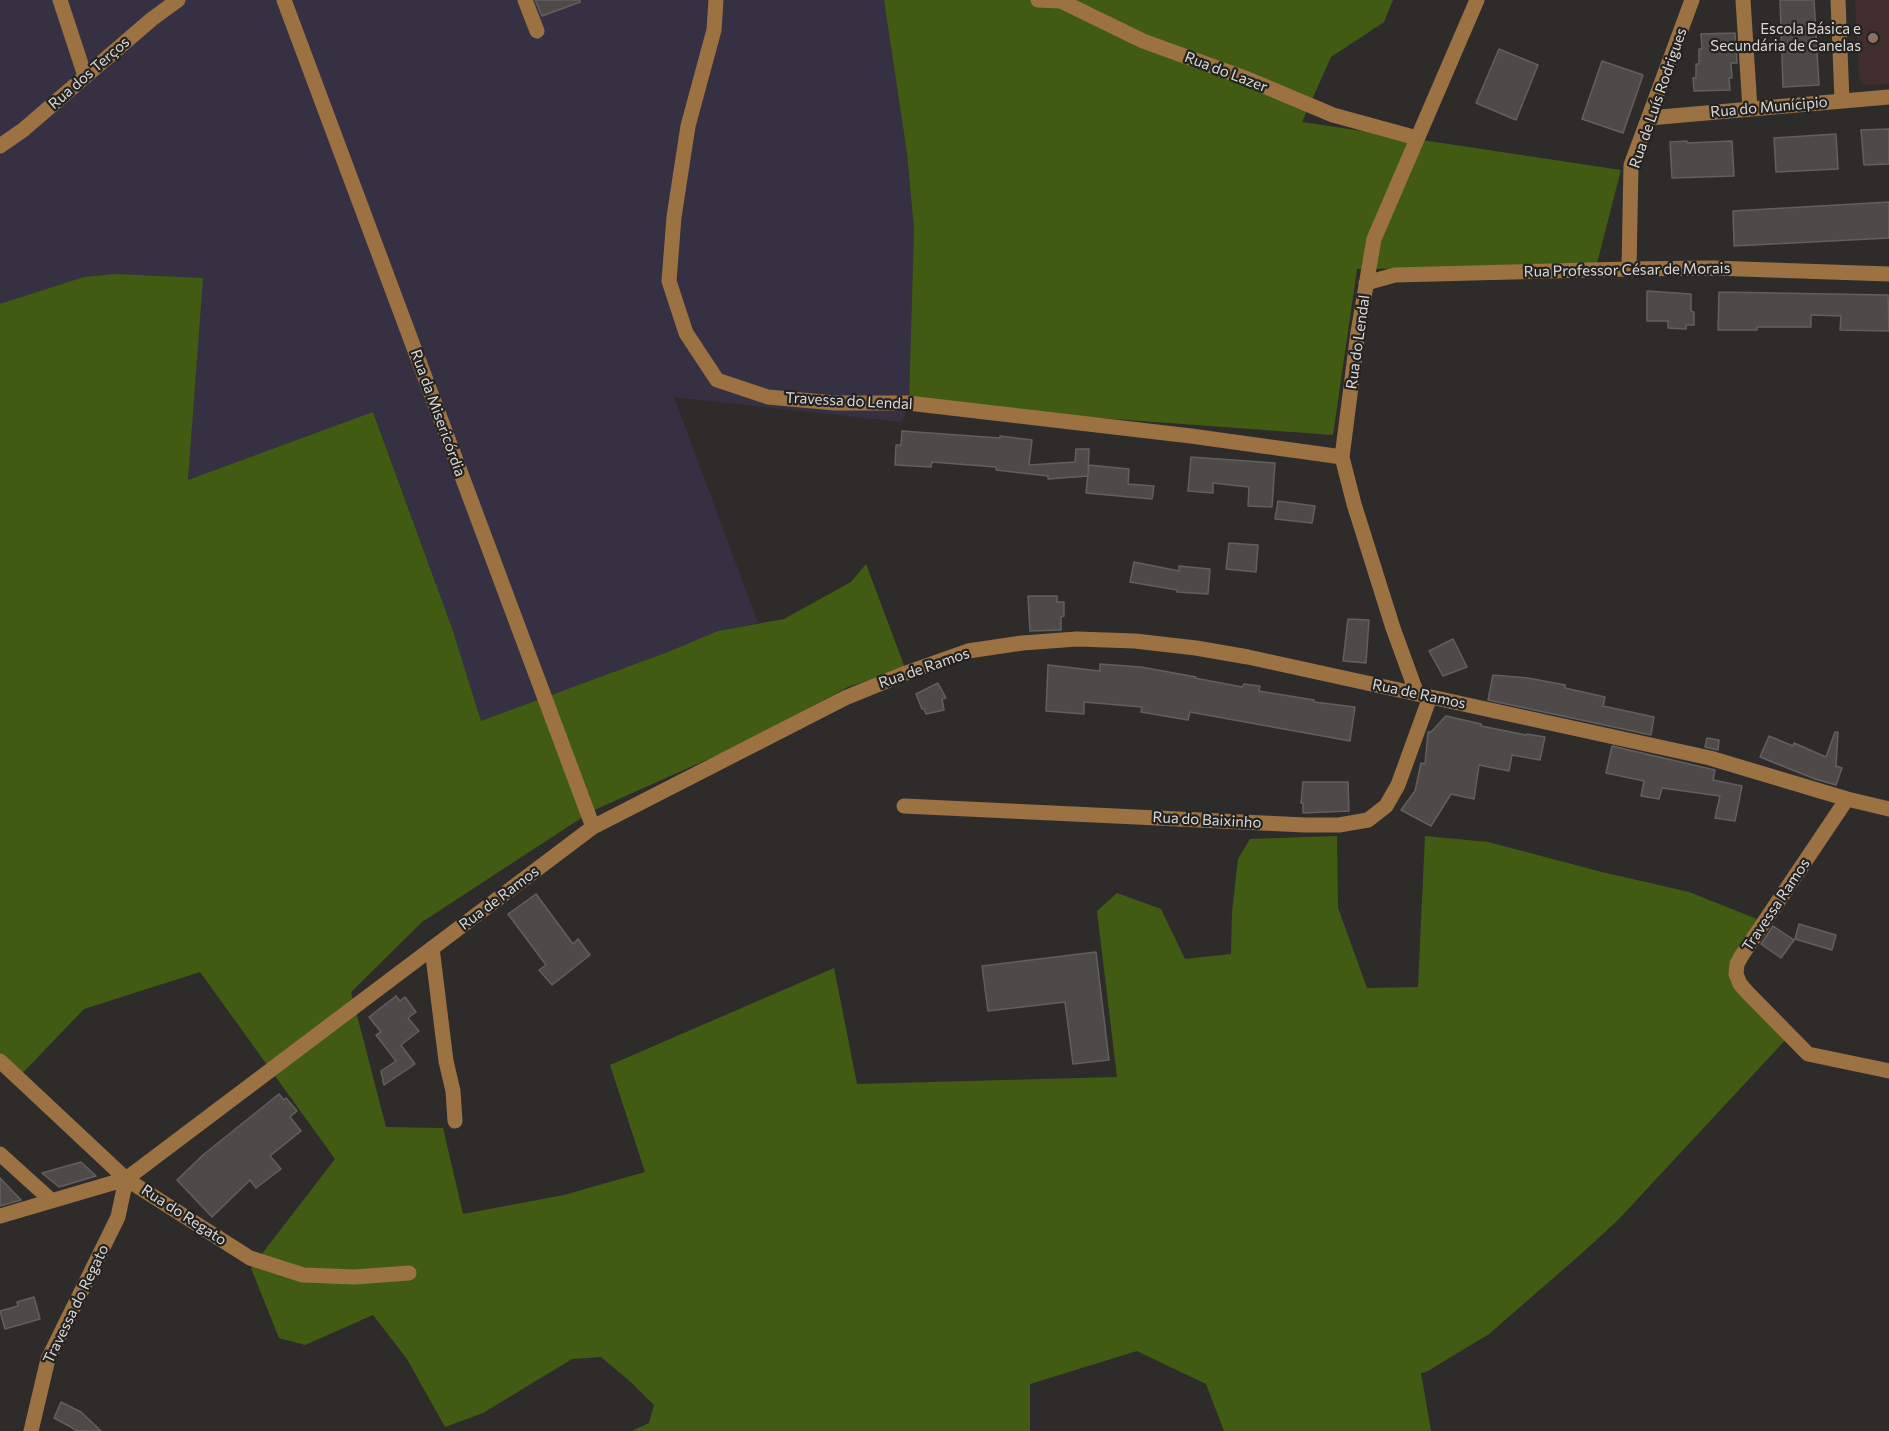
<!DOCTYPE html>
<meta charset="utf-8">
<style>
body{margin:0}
canvas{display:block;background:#2d2c2a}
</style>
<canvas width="1889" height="1431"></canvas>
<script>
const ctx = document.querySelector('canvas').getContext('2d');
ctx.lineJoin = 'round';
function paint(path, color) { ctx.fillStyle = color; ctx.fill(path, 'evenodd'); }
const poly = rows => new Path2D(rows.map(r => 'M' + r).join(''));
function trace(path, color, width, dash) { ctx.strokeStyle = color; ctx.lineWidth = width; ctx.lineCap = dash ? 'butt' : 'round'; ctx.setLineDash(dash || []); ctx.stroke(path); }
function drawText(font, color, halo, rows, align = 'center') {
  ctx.font = font + ' Commissioner,sans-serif'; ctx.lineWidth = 4.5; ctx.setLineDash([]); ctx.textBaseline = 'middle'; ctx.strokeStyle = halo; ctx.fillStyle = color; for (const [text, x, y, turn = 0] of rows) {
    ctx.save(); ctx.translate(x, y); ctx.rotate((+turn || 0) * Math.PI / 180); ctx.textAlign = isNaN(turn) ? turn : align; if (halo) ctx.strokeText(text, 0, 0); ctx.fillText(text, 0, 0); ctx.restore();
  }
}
paint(poly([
 [0,0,884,0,907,153,914,229,909,404,902,422,674,397,758,623,718,631,669,652,481,721,453,631,374,413,188,480,202,278,116,274,0,304]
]), '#353142');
paint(poly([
 [1855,0,1889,0,1889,84,1867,85,1862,83,1859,77]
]), '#422e2f');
paint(poly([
 [884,0,1393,0,1384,22,1331,57,1302,122,1621,170,1596,267,1357,269,1333,435,909,404,914,229,907,153],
 [116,274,203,278,188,480,373,412,453,631,481,721,668,652,718,631,784,619,851,582,866,564,905,668,848,687,744,743,592,811,422,922,351,992,386,1127,443,1128,463,1214,564,1195,645,1172,610,1065,834,968,857,1084,1117,1077,1097,911,1117,893,1161,909,1185,959,1231,954,1232,912,1238,859,1250,839,1337,836,1338,908,1367,988,1418,987,1425,836,1488,842,1602,872,1689,892,1757,919,1736,976,1790,1035,1618,1220,1581,1254,1489,1334,1426,1372,1421,1373,1431,1431,1224,1431,1206,1384,1137,1351,1030,1384,1030,1431,632,1431,649,1423,654,1405,632,1383,601,1357,572,1359,483,1413,445,1427,407,1359,373,1315,305,1345,279,1338,251,1268,335,1159,200,972,84,1009,13,1083,0,1061,0,304,84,277]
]), '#425b13');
const building = poly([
 [535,0,580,0,580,2,542,16,535,0],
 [1780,0,1814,0,1819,85,1783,87,1780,0],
 [1735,33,1737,63,1731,63,1732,78,1729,78,1730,90,1694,91,1693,78,1696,78,1696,64,1699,64,1699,49,1702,49,1701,34,1735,33],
 [1499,49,1538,65,1516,120,1476,103,1499,49],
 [1602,61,1643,75,1623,133,1582,119,1602,61],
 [1889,129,1889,164,1864,165,1861,130,1889,129],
 [1836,134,1838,169,1776,172,1774,138,1836,134],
 [1687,141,1687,143,1732,141,1734,176,1672,178,1670,142,1687,141],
 [1889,202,1889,238,1734,246,1733,211,1889,202],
 [1647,291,1691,294,1691,311,1694,312,1694,325,1686,325,1686,329,1668,328,1668,321,1647,321,1647,291],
 [1719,292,1888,295,1889,331,1840,330,1841,316,1811,315,1811,327,1757,327,1757,330,1718,330,1719,292],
 [902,431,1000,438,1000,436,1032,440,1029,465,1075,462,1076,449,1089,449,1088,476,1048,479,1048,476,996,470,996,467,932,462,931,467,895,465,896,445,901,445,902,431],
 [1191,457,1275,463,1272,507,1248,506,1249,487,1213,483,1213,493,1188,491,1191,457],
 [1089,465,1129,469,1128,484,1154,486,1152,499,1086,493,1089,465],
 [1278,501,1315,506,1312,523,1275,519,1278,501],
 [1229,543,1258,545,1256,572,1226,569,1229,543],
 [1134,562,1179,571,1179,566,1210,569,1208,594,1177,592,1177,590,1130,582,1134,562],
 [1028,596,1057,596,1057,602,1064,602,1064,616,1061,617,1061,630,1030,631,1028,596],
 [1348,619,1369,620,1366,663,1343,661,1348,619],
 [1453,639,1467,667,1443,676,1429,651,1453,639],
 [1100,664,1141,667,1196,677,1195,678,1242,687,1244,684,1260,686,1259,691,1314,700,1314,702,1355,707,1350,741,1190,712,1188,720,1141,712,1142,707,1084,702,1084,714,1046,711,1048,665,1100,671,1100,664],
 [1493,675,1528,678,1565,685,1565,688,1605,697,1603,706,1654,717,1651,735,1488,700,1493,675],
 [938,683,946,698,942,699,944,710,926,714,924,709,922,709,916,694,938,683],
 [1446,716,1481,724,1481,726,1526,735,1527,734,1545,737,1540,760,1512,755,1509,771,1479,765,1474,799,1451,794,1431,826,1401,810,1415,791,1421,763,1425,764,1428,732,1431,732,1446,716],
 [1835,732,1838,732,1836,766,1842,768,1836,785,1815,779,1760,757,1769,736,1793,746,1794,743,1826,757,1835,732],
 [1707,738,1719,740,1718,750,1705,747,1707,738],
 [1612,746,1715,770,1713,780,1742,786,1735,821,1715,818,1720,796,1662,788,1659,799,1641,796,1644,781,1606,773,1612,746],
 [1303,782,1348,782,1349,811,1303,813,1303,803,1301,803,1303,782],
 [536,894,573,944,578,939,590,955,552,985,539,970,546,965,508,914,536,894],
 [1799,924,1836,935,1832,950,1795,939,1799,924],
 [1773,926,1794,940,1781,958,1761,944,1773,926],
 [1096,952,1109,1060,1073,1064,1065,1002,988,1011,982,966,1096,952],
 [396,996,400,1001,405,997,416,1012,408,1018,419,1031,401,1045,415,1064,384,1085,381,1071,396,1061,376,1035,381,1032,369,1017,396,996],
 [279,1094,284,1100,286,1098,297,1111,290,1117,301,1131,270,1156,281,1169,256,1188,250,1180,212,1217,177,1180,203,1155,279,1094],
 [81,1162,96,1176,59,1187,42,1173,81,1162],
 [0,1178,21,1200,0,1206,0,1178],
 [34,1297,40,1319,5,1329,0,1311,18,1306,17,1302,34,1297],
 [61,1402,81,1412,101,1431,76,1431,71,1427,54,1418,61,1402]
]);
paint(building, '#4d4a49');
trace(building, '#62605e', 1.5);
trace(poly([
 [60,0,85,76],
 [284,0,593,827],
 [525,0,537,31],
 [716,0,714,30,688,126,674,217,669,281,686,333,717,380,768,397,835,403,908,403,1191,436,1342,457],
 [1038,0,1061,1,1143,41,1245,78,1333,115,1417,138],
 [1743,0,1750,109],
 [1838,0,1842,100],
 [1649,118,1889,97],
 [0,146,23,130,152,19,178,0],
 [1629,269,1631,165,1692,0],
 [1366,283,1395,275,1629,269,1712,268,1889,274],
 [1417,694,1393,628,1354,504,1342,457,1358,332,1374,239,1477,0],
 [1847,799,1742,955,1737,964,1736,974,1740,984,1748,993,1808,1054,1889,1071],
 [904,806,1305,825,1339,825,1368,820,1386,806,1398,785,1430,697],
 [432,948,446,1061,453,1091,455,1121],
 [0,1061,126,1179,250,1258,303,1275,355,1277,409,1273],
 [0,1154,52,1201],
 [0,1216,126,1179,593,827,845,698,906,673,968,651,1022,643,1077,639,1135,641,1196,648,1248,657,1710,758,1847,799,1889,809],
 [31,1431,48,1359,118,1217,126,1179]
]), '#9d7243', 15);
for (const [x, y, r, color] of [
 [1873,38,6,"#8d6e63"]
]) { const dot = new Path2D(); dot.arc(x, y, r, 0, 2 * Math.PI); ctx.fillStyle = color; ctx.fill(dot); trace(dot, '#242320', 2); }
drawText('15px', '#dad9d8', '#242320', [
 ["Escola Básica e",1861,29],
 ["Secundária de Canelas",1861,46]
], 'right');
drawText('15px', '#dad9d8', '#242320', [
 ["Rua do Lazer",1226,72,21],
 ["Rua dos Terços",89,73,-41],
 ["Rua de Luís Rodrigues",1658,98,-71],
 ["Rua do Munícipio",1769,107,-5],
 ["Rua Professor César de Morais",1627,270,-1],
 ["Rua do Lendal",1358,342,-82],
 ["Travessa do Lendal",849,401,3],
 ["Rua da Misericórdia",438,413,70],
 ["Rua de Ramos",924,668,-19],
 ["Rua de Ramos",1419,694,12],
 ["Rua do Baixinho",1207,820,3],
 ["Rua de Ramos",499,898,-37],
 ["Travessa Ramos",1776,905,-56],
 ["Rua do Regato",184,1215,33],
 ["Travessa do Regato",76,1304,-64]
]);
</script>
